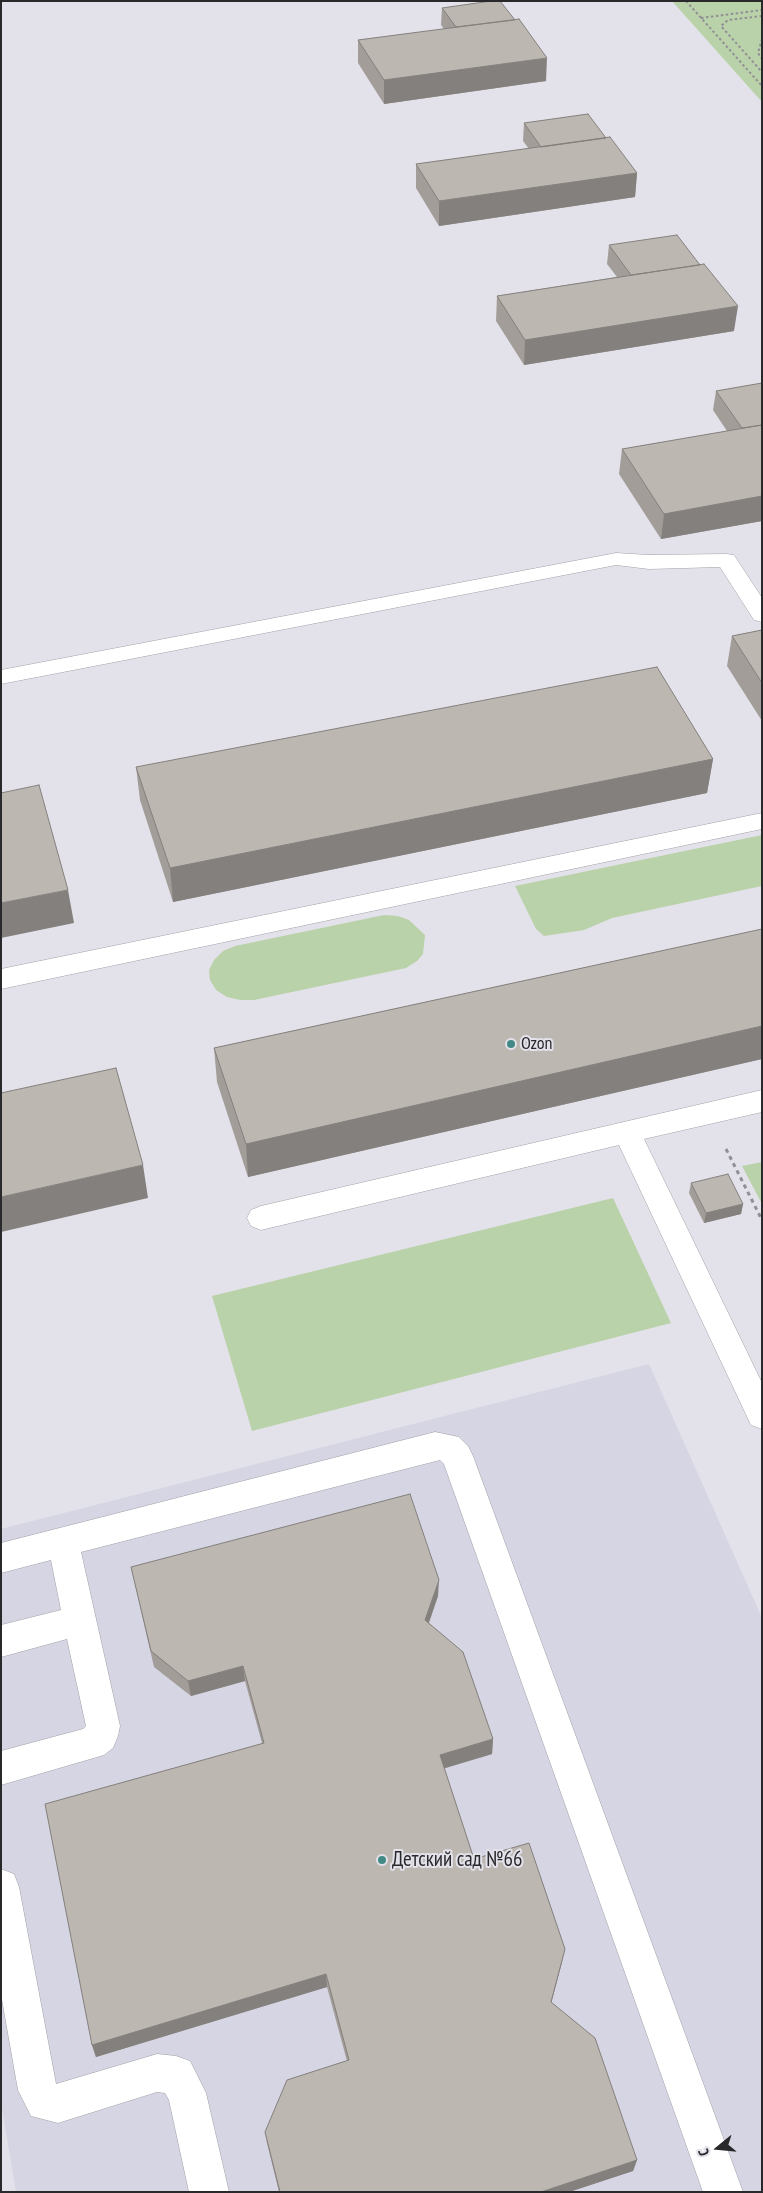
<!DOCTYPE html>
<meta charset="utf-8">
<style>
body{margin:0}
#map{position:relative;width:763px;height:2193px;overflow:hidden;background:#e3e2ea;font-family:"PT Sans Narrow",sans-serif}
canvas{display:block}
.frame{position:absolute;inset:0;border:2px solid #29292c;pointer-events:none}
.north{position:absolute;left:693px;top:2123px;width:50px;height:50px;-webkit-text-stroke:4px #e3e2ea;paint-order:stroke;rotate:253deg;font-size:14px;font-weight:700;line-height:20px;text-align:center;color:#29292c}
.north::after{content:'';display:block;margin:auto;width:18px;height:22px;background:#29292c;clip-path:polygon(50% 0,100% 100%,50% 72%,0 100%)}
</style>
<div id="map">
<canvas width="763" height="2193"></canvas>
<div class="frame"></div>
<div class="north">С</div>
</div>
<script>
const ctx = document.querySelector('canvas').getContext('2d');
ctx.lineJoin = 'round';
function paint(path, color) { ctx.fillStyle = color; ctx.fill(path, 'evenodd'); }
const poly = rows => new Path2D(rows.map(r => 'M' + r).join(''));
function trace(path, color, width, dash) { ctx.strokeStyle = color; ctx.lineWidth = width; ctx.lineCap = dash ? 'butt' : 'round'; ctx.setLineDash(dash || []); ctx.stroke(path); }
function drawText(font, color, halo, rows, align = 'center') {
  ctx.font = font + ' "PT Sans Narrow",sans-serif'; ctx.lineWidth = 4; ctx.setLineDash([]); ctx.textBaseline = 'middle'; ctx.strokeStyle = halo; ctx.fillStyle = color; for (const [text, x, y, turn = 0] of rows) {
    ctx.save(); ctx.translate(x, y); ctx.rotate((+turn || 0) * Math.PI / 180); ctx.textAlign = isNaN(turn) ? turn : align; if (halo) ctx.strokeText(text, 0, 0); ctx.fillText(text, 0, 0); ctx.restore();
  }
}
paint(poly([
 [649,1364,762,1618,762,2192,16,2192,1,2103,1,1529]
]), '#d5d5e3');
paint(poly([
 [672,1,762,1,762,102],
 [762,835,762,886,612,918,584,930,544,936,536,929,515,886],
 [384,915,398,916,409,920,425,935,423,954,417,961,406,968,254,1000,240,1000,227,997,216,990,210,980,209,970,214,960,223,951,235,946],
 [762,1162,762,1204,742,1166],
 [613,1198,671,1323,252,1431,212,1296]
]), '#bad2a9');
const minor = poly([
 [616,553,649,555,726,554,734,555,762,598,762,622,754,620,720,567,649,569,616,565,1,684,1,670,616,553],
 [762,813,762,829,1,989,1,969,762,813],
 [762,1090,762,1112,644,1139,762,1383,762,1429,751,1425,619,1145,261,1230,251,1226,247,1218,251,1210,261,1206,762,1090],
 [435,1432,459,1437,468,1446,473,1456,743,2192,703,2192,444,1464,440,1460,81,1552,120,1726,118,1736,113,1748,104,1755,1,1785,1,1751,83,1729,86,1726,67,1639,1,1657,1,1625,61,1610,51,1560,1,1573,1,1543,435,1432],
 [1,1869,14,1874,19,1887,56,2084,157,2054,176,2056,190,2061,206,2093,229,2192,189,2192,169,2100,165,2093,157,2092,58,2123,31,2116,18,2090,1,1994,1,1869]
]);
trace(minor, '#a2a1a9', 1);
trace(poly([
 [686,1,762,86],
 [762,16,728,20,721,26,762,72],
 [701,18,762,10],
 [762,39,758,53,762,59]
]), '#908f95', 2, [2.5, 2.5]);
trace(poly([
 [726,1149,762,1220]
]), '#908f95', 3, [4, 4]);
paint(minor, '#fff');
paint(poly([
 [442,8,546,81,384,104,358,63,358,40,444,29,441,25],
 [524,123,606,138,637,173,635,197,439,226,416,188,416,164,529,149,523,141],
 [609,245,734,331,524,365,496,321,497,296,617,277,607,264],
 [762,383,762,521,661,539,619,474,622,449,727,431,713,410,716,391],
 [762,630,762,721,727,666,732,636],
 [713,759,707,793,173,902,140,800,136,767],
 [762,929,762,1059,248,1177,217,1082,214,1048],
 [691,1183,743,1204,741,1214,704,1223,689,1193],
 [131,1567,438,1596,429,1623,493,1739,492,1754,444,1768,474,1859,562,1962,551,2003,637,2160,633,2171,569,2192,279,2192,267,2143,265,2132,347,2061,327,1987,96,2057,92,2045,262,1743,245,1681,191,1696,154,1667]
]), '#a39d99');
paint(poly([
 [547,58,546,81,384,104,384,80],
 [637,173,635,197,439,226,439,201],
 [738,306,734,331,524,365,525,340],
 [762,496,762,521,661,539,664,514],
 [713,759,707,793,173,902,170,868],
 [68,890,74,923,1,938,1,903],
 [762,1026,762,1059,248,1177,246,1144],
 [143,1165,148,1198,1,1232,1,1197],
 [743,1204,741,1214,704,1223,706,1213],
 [439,1580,438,1596,424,1636,425,1620],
 [243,1666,245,1681,191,1696,188,1681],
 [493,1739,492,1754,439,1770,440,1755],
 [565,1949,562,1962,548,2015,551,2002],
 [326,1974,327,1987,96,2057,92,2045],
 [637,2160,633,2171,569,2192,541,2192]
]), '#84807d');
const building = poly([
 [491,1,500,1,515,20,456,27,442,8,491,1],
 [519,19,547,58,384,80,358,40,519,19],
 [588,114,606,138,541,147,524,123,588,114],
 [610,137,637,173,439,201,416,164,610,137],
 [677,235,700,265,631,275,609,245,677,235],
 [704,264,738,306,525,340,497,296,704,264],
 [762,383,762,425,742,428,716,391,762,383],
 [762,425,762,496,664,514,622,449,762,425],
 [762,630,762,683,732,636,762,630],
 [657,667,713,759,170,868,136,767,657,667],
 [39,785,68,890,1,903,1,793,39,785],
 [762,929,762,1026,246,1144,214,1048,762,929],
 [116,1068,143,1165,1,1197,1,1093,116,1068],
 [728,1174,743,1204,706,1213,691,1183,728,1174],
 [410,1494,439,1580,425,1620,463,1652,493,1739,440,1755,474,1859,529,1843,565,1949,551,2002,595,2038,637,2160,541,2192,280,2192,265,2132,287,2080,349,2060,326,1974,92,2045,45,1804,264,1743,243,1666,188,1681,151,1651,131,1567,410,1494]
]);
paint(building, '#bdb7b2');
trace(building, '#84807d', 1);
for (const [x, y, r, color] of [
 [511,1044,5,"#428a86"],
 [382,1860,5,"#428a86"]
]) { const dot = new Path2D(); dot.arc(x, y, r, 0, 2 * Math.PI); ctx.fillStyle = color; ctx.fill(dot); trace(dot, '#e3e2ea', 2); }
drawText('18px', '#29292c', '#e3e2ea', [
 ["Ozon",521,1044]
], 'left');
drawText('21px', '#29292c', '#e3e2ea', [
 ["Детский сад №66",392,1860]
], 'left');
</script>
